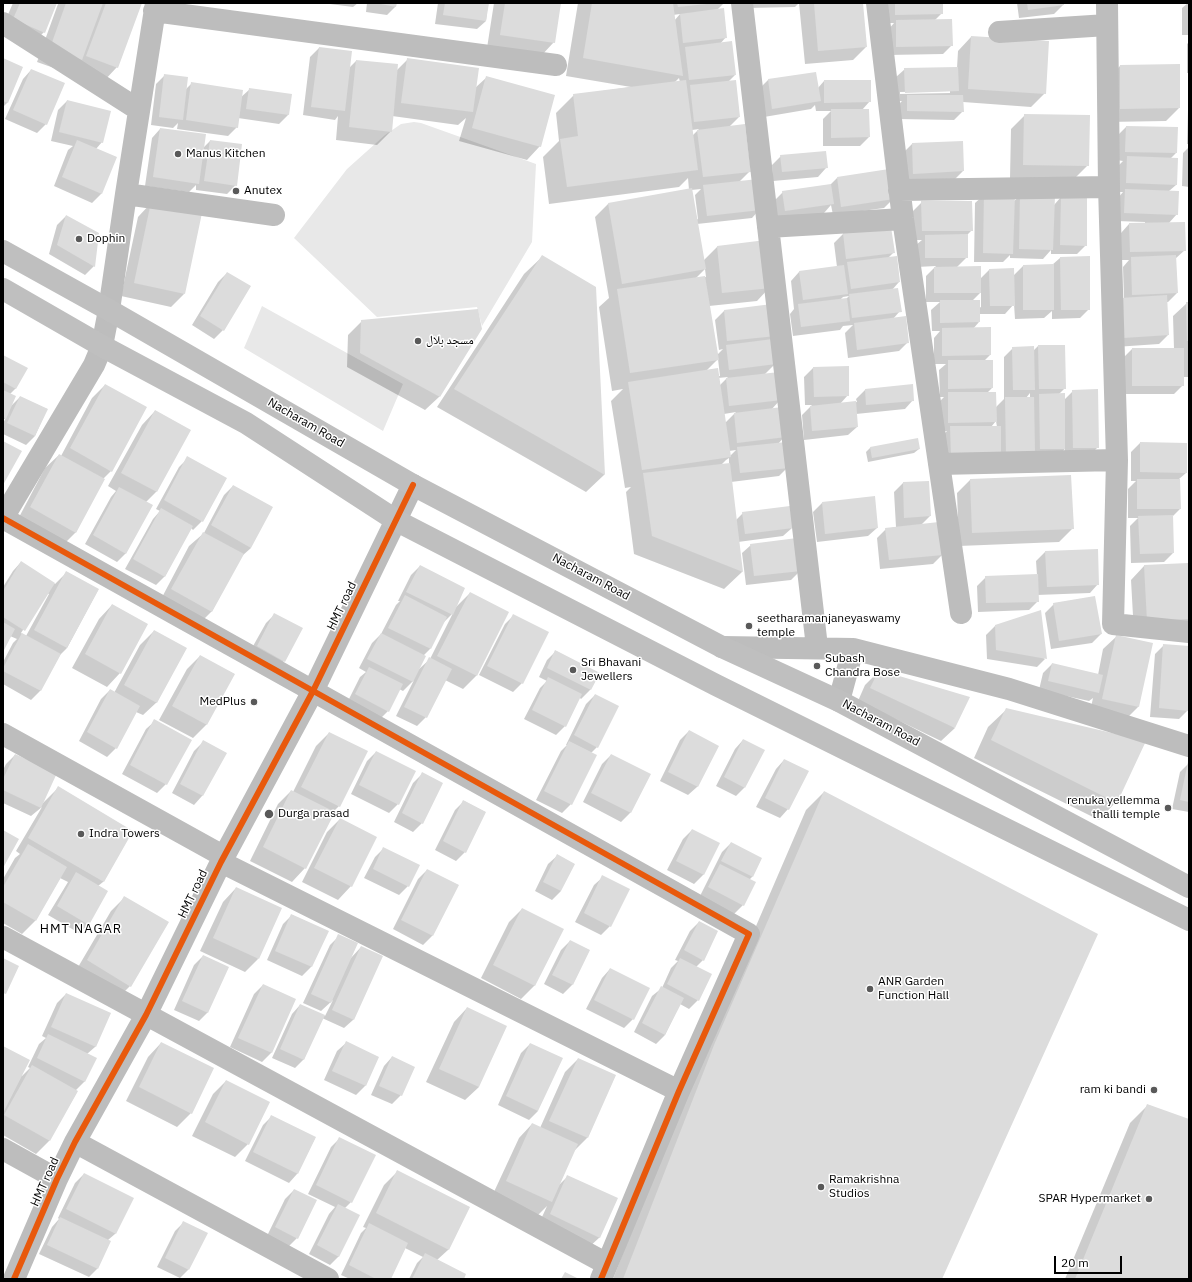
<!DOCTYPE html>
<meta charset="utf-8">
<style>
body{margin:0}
#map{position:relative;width:1192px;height:1282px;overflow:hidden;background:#fff;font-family:"IBM Plex Sans",sans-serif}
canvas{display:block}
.frame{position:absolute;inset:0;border:4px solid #000;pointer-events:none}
.scale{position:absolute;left:1054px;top:1256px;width:68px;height:18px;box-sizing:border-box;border:2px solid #000;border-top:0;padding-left:5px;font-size:12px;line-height:14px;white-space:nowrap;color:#000;-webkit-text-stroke:3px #fff;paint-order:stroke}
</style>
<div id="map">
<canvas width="1192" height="1282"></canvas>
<div class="frame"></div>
<div class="scale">20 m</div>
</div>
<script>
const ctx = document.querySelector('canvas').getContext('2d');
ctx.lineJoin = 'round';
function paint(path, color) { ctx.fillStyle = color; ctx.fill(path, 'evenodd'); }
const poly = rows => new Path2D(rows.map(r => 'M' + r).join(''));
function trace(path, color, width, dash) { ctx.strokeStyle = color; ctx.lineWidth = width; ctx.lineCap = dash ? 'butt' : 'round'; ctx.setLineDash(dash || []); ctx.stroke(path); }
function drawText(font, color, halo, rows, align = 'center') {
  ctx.font = font + ' "IBM Plex Sans","Noto Naskh Arabic",sans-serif'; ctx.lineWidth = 3; ctx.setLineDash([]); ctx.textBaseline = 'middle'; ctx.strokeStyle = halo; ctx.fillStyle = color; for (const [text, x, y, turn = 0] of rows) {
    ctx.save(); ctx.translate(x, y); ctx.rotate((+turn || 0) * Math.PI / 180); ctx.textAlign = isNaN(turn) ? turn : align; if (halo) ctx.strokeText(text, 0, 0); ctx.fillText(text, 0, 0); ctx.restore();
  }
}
paint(poly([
 [414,122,421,123,536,164,532,242,482,326,477,307,377,317,294,238,347,169,385,135,401,124],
 [262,306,403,384,383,431,244,348]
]), '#e8e8e8');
paint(poly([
 [13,3,56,3,44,32,30,46,3,26],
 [56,3,141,3,117,67,104,81,68,73,37,62,58,4],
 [322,3,358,3,353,7],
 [367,3,396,3,396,6,387,15,366,12],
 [438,3,488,3,486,21,477,29,435,24],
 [494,3,560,3,554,42,541,56,487,48],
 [578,3,724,3,717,10,726,37,720,44,735,75,728,82,739,117,729,127,750,171,739,182,760,209,752,218,697,224,703,261,717,247,765,241,770,287,757,301,709,306,717,355,723,349,719,350,715,320,724,311,771,305,775,364,764,375,781,399,771,410,785,436,778,444,788,467,779,476,731,482,736,520,743,513,792,528,783,536,738,542,742,572,724,589,634,554,626,492,631,487,625,488,611,401,623,389,612,391,599,307,609,298,595,217,608,204,689,190,688,178,679,187,549,204,543,157,559,141,556,113,574,95,631,87,566,76],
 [680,14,674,21,673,15],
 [679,78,680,82,675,82],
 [699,129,692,136,692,130],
 [701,189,695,195,698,219,696,220,691,190],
 [705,269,706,277,696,278],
 [718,359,720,376,718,376,706,371],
 [728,377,719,386,718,378],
 [736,412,725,423,724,414],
 [736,450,730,456,729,451],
 [729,458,729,464,721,465,726,460],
 [748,3,799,3,795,7,748,8],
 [799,3,862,3,866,47,853,60,805,64],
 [886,3,942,3,942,13,935,20,952,45,943,54,888,55,888,30,894,23,886,23],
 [1017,3,1063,3,1063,5,1054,14,1019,18],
 [1188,3,1189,3,1189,35,1182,35,1182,8],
 [971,37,1045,93,1031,107,963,102,963,111,954,120,898,119,898,105,902,101,896,101,896,77,905,69,957,68,958,51],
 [950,91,950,93,900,94,900,92],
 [1189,42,1189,73,1187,73,1187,44],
 [319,48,349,68,356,61,397,70,408,59,475,88,487,77,540,146,527,160,459,141,466,118,458,125,392,116,391,131,377,145,336,140,338,116,335,120,303,115,310,57],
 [3,59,22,68,7,103,3,107],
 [1120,66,1179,108,1166,121,1107,122,1107,79],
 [31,70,46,124,37,133,5,119,23,79],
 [815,73,818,88,824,81,870,101,862,110,869,137,860,146,823,146,823,119,831,111,816,111,815,105,811,109,764,117,759,89,768,80],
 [165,75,186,89,192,83,240,98,250,89,291,95,288,115,279,124,238,118,237,127,228,136,177,129,178,123,173,128,151,125,156,84],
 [1189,83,1189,105,1188,105,1188,84],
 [67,101,102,142,96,149,116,158,101,194,92,203,54,186,68,150,73,146,51,141,58,110],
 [1189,109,1189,144,1187,144,1188,110],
 [1025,115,1088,165,1074,179,1010,178,1011,129],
 [1126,127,1176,153,1170,159,1177,159,1176,185,1169,191,1177,214,1168,224,1185,250,1175,259,1177,293,1168,302,1166,302,1168,335,1159,344,1115,347,1124,299,1123,267,1129,260,1121,260,1121,233,1129,224,1145,224,1145,222,1116,221,1117,199,1123,192,1117,192,1118,166,1123,161,1116,160,1117,136],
 [160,129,203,148,210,141,236,185,227,194,196,190,196,185,189,192,145,186,152,138],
 [962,142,963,171,954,180,905,182,903,153,912,144],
 [1189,147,1189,187,1182,186,1183,153],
 [781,156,826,168,818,177,773,181,772,165],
 [837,178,893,199,884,208,833,215,831,205,824,213,777,219,774,201,783,192,830,185],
 [984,195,1013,202,1021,195,1054,205,1061,197,1086,245,1077,254,1051,254,1051,250,1043,259,1010,258,1010,255,1003,262,974,262,975,203],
 [922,202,972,230,967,235,967,257,957,267,980,279,989,270,1013,276,1023,266,1052,265,1060,258,1089,257,1089,309,1080,318,1052,319,1052,311,1044,318,1015,319,1014,304,1005,314,979,314,979,322,973,329,990,355,984,361,992,388,987,393,995,408,1004,399,1004,357,1013,348,1033,351,1038,346,1065,388,1059,394,1064,400,1073,391,1098,447,1089,456,1065,456,1065,449,1055,458,942,465,942,436,947,431,940,431,939,402,944,397,940,397,939,370,946,364,934,364,934,338,940,331,932,331,931,310,940,302,926,302,926,276,936,266,917,267,916,245,922,240,913,240,913,211],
 [981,292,981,307,979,308,972,301],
 [1030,393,1030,398,1026,398],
 [996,421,997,427,991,427],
 [151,203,184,294,171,307,121,296,138,217],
 [66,216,98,234,94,266,85,275,49,254,57,225],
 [890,228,894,252,888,258,899,282,892,290,900,311,893,319,908,342,899,351,848,358,845,333,853,325,843,326,840,330,793,336,790,314,794,309,791,281,799,272,837,267,834,243,843,234],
 [849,296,846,299,841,299,843,297],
 [542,257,595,288,604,475,586,492,437,407,524,274],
 [1189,265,1189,300,1188,300,1188,266],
 [227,273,223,330,214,339,192,325,218,282],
 [1187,303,1189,303,1189,377,1183,377,1183,385,1174,394,1124,394,1123,358,1132,349,1174,349,1173,316],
 [362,321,481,329,439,397,425,410,347,367,348,335],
 [3,356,16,388,10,394,11,406,20,397,47,409,35,436,26,445,3,434,3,423,6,418,3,420],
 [813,368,848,395,840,404,857,402,856,399,865,390,913,400,905,409,856,414,857,427,848,435,804,440,802,415,812,405,805,405,804,377],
 [105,385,111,471,103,479,76,532,62,546,17,521,45,468,59,455,61,456,92,398],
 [155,411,189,430,156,492,146,502,126,553,117,562,85,544,111,497,116,491,108,486,142,425],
 [1140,443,1186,473,1179,479,1180,509,1172,517,1173,553,1164,562,1131,563,1130,526,1138,518,1128,518,1128,489,1136,481,1131,481,1131,452],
 [870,448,919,449,914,453,868,462,866,452],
 [188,458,202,521,193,530,191,528,165,576,156,585,125,569,153,519,160,511,156,509,179,467],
 [970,480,1073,528,1059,542,959,546,957,493],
 [928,482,930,516,921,525,942,555,933,564,880,569,877,538,886,529,896,527,894,492,903,483],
 [233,486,251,548,242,556,212,611,198,625,159,603,189,546,204,533,224,495],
 [822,503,877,528,868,536,817,542,813,512],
 [751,545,800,571,791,580,746,585,742,553],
 [1045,552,1098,584,1090,593,1037,595,1038,601,1029,610,978,612,977,586,986,577,1037,575,1036,561],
 [21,562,55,584,67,572,98,590,67,648,60,655,40,691,31,700,3,684,3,662,13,643,17,639,10,636,3,649,3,587,13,571],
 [47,593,49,594,26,636,21,633],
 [1189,564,1189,620,1177,632,1134,634,1131,580,1144,566],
 [420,566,455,608,470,593,507,612,476,676,463,689,445,680,426,717,417,726,396,716,414,680,403,691,399,689,388,711,379,720,347,703,360,677,366,672,359,668,372,643,381,634,396,605,400,601,398,601,411,575],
 [453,613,430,659,418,670,423,656,430,649,443,623],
 [1054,604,1101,634,1092,643,1051,649,1045,613],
 [112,605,120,673,107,687,72,668,99,619],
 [275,614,284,661,275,670,248,655,266,623],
 [514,615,522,683,513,692,479,675,505,624],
 [995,626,1045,659,1037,667,987,659,986,635],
 [154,631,157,702,143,715,136,712,116,748,107,757,79,741,101,699,110,690,114,693,140,645],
 [1117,636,1152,644,1138,707,1125,720,1090,712,1093,698,1089,701,1039,690,1043,673,1052,664,1098,675,1103,649],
 [1164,645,1189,647,1188,710,1179,719,1150,717,1155,654],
 [556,651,598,673,590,690,581,699,579,697,565,726,556,735,524,719,540,688,547,681,539,677,547,660],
 [200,656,234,674,206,725,193,738,159,720,187,669],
 [879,671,955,728,941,741,858,701,865,685],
 [595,695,597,747,591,753,571,804,562,813,536,800,561,751,567,745,566,745,586,704],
 [1006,710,1116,802,1099,820,974,758,988,727],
 [155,721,166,784,157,793,122,774,146,729],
 [689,731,717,746,697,787,688,795,660,781,680,740],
 [329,733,339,806,333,812,305,868,292,882,250,861,278,804,291,791,293,792,316,746],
 [743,740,744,788,736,796,716,786,735,749],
 [203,742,225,754,202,796,194,805,172,793,194,751],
 [376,752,398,804,389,813,351,794,367,761],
 [15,755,42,804,58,788,132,831,103,882,98,886,88,925,79,933,48,915,68,882,60,878,35,921,22,934,3,923,3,879,15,858,20,854,16,851,42,807,31,816,3,803,3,770,6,764],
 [611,755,649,774,630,813,621,822,583,802,602,764],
 [784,760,788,809,780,818,756,807,776,769],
 [1189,763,1189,812,1172,809,1180,772],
 [422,774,422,823,413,832,394,822,413,783],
 [824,792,941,1279,613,1279,697,1063,806,810],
 [464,801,485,812,465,852,456,861,435,850,455,810],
 [340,819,351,886,338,900,302,882,327,832],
 [692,830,718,843,703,875,694,884,667,870,683,839],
 [731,843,761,859,752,877,749,880,743,905,734,914,700,896,722,852],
 [384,848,408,886,399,895,364,878,375,857],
 [557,856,561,891,552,900,535,891,548,864],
 [427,870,458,885,432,936,423,945,393,929,418,879],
 [603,877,610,926,601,935,575,922,594,885],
 [236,888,258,959,245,972,200,951,223,902],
 [125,897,130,986,117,999,74,974,111,911],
 [522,909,535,985,521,999,481,978,509,922],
 [292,915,327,931,311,967,302,976,267,960,283,924],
 [699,922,703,960,696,967,698,1000,689,1009,680,1004,665,1035,656,1044,634,1032,652,996,662,988,671,968,678,961,675,960,690,931],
 [339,936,350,959,361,947,381,957,353,1020,344,1028,322,1018,304,1059,295,1068,272,1058,292,1014,300,1005,325,1016,333,1000,321,1011,303,1003,330,945],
 [570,941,589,950,572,985,563,994,544,984,561,950],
 [203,956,208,1012,199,1021,174,1010,194,965],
 [610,969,633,1019,624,1028,586,1009,602,978],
 [263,985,294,1000,271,1053,262,1062,230,1047,254,994],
 [66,994,109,1013,95,1047,87,1054,85,1081,75,1091,77,1092,49,1141,36,1154,3,1135,3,1047,22,1076,30,1068,28,1067,39,1044,46,1038,42,1036,57,1003],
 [467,1008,479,1087,465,1100,426,1082,454,1022],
 [161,1043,191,1113,177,1127,126,1101,148,1057],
 [346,1043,378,1057,365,1086,356,1095,324,1080,337,1051],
 [530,1044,538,1111,529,1120,498,1105,521,1053],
 [392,1057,401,1095,392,1104,371,1095,384,1066],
 [578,1059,615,1076,587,1138,574,1151,559,1185,568,1176,600,1237,586,1250,537,1228,547,1206,538,1215,493,1194,519,1138,532,1124,540,1128,565,1072],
 [226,1081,248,1144,235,1157,192,1136,213,1094],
 [1148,1105,1189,1120,1189,1279,1065,1279,1130,1123],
 [272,1116,315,1138,297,1174,289,1183,245,1161,263,1125],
 [340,1138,351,1202,345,1208,339,1256,330,1265,309,1254,329,1214,335,1207,308,1194,331,1147],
 [397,1172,469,1207,448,1250,437,1260,463,1279,409,1279,417,1263,423,1257,405,1248,390,1279,350,1279,341,1275,361,1233,366,1228,363,1227,384,1185],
 [84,1174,132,1199,115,1234,108,1240,97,1269,89,1277,39,1254,52,1227,59,1219,58,1218,75,1183],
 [294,1190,297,1238,288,1247,267,1236,285,1199],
 [184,1222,188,1270,180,1278,157,1267,175,1231]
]), '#0003');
paint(poly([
 [20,3,57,3,45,33,13,19],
 [66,3,103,3,82,60,50,48],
 [106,3,142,3,118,68,86,56],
 [376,3,397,3,396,7],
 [445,3,489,3,486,21,443,15],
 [505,3,561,3,555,43,500,35],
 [592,3,673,3,683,76,583,58],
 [677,3,706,3,706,4,678,7],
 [814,3,863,3,867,47,818,51],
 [895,3,943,3,943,14,895,15],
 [1027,3,1064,3,1064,5,1028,10],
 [724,8,727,38,683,43,680,14],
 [952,19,953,46,896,47,896,20],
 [971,36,1049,41,1046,94,968,89],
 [732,41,736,75,689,80,685,47],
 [319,47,352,51,345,111,311,107],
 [3,58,23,67,8,103,3,101],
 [407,58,479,68,473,112,401,103],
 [356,60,398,64,392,132,349,127],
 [1180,64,1180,108,1120,109,1120,65],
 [958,67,959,91,905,93,904,68],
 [31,69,65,83,47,125,13,110],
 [816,72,821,101,772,109,768,79],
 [164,74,188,77,183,120,159,117],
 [486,76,555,95,541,147,472,128],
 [686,80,698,170,567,187,560,139,578,136,573,94],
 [736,80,740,117,694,122,690,85],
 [824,80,871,80,871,102,824,103],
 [191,82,243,90,238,128,186,120],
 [249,88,292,94,289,115,246,109],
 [907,95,963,95,964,112,907,111],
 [67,100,111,111,103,143,59,132],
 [831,109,869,109,870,137,831,138],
 [1024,114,1090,115,1089,166,1023,165],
 [745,124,751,172,703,177,697,130],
 [1126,126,1178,127,1177,153,1125,152],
 [160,128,206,134,199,184,153,177],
 [77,140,117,157,102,194,62,177],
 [210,140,242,144,237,186,204,181],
 [963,141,964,171,913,174,912,143],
 [826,151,828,168,782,172,780,155],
 [1127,156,1178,158,1177,185,1126,183],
 [889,169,894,199,841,207,837,177],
 [758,179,761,210,707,216,703,185],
 [831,184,834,204,785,211,782,191],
 [692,188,706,269,622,284,608,203],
 [1125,189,1179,191,1178,215,1124,213],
 [984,194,1015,194,1013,254,983,253],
 [1020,194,1055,196,1053,250,1019,249],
 [1061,196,1087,197,1087,246,1060,245],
 [921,201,972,201,973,231,922,231],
 [151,202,202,213,185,294,134,283],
 [66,215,99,233,95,267,57,245],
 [1185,222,1186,251,1130,252,1129,223],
 [891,227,895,253,846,259,843,233],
 [968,234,968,258,925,258,925,235],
 [766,240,771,288,722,293,717,246],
 [542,255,596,287,605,475,454,389],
 [1176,255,1178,293,1132,295,1131,257],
 [897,256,900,282,851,289,847,262],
 [1090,256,1090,310,1061,310,1060,257],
 [1054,264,1054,310,1023,310,1023,265],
 [844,265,848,294,803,300,799,271],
 [981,266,981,293,934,293,934,267],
 [1014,268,1015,306,990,306,989,269],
 [227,272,251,286,224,331,200,316],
 [705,276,719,360,630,373,617,289],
 [898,288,902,312,852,318,849,294],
 [1167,295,1169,335,1123,338,1121,298],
 [847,298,850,321,801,327,798,304],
 [940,300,980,300,980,322,940,323],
 [1186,302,1189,302,1189,341,1187,341],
 [772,304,776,336,727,341,724,310],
 [478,309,482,329,440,397,360,353,361,320],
 [906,316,909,343,857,350,854,323],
 [991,327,991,355,942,356,942,328],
 [773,339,776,364,729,370,726,345],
 [1038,345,1065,345,1066,389,1039,389],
 [1034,346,1035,390,1013,390,1012,347],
 [1132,348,1184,348,1184,386,1132,386],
 [3,355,28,368,16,389,3,382],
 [948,360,993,360,993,388,948,389],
 [849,366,849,396,814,397,813,367],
 [718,368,731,457,642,470,628,382],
 [779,372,782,400,729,406,726,378],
 [105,384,147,407,112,472,70,448],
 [913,384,914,401,866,405,865,389],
 [1098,389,1099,448,1073,448,1072,390],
 [3,390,16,396,6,419,3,417],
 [948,392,996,392,997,422,948,423],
 [1065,393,1065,449,1040,449,1039,394],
 [20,396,48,409,35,436,7,423],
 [1005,397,1034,397,1035,452,1006,453],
 [856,401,858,427,812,431,810,406],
 [782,407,786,437,737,443,734,413],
 [155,410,191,430,157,492,121,473],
 [950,426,1001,426,1001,456,951,456],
 [918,438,920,449,872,458,870,447],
 [3,441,22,451,3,485],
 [786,442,789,468,740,473,737,447],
 [1140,442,1187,443,1187,473,1140,472],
 [59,454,105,479,76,533,30,507],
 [187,456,227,478,203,522,164,500],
 [730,463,743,572,652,536,643,473],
 [1071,475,1074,529,972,533,970,479],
 [1137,479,1180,479,1181,509,1137,509],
 [929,481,931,516,904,518,903,482],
 [233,485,273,507,251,548,211,525],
 [119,487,153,505,126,554,93,535],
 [875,496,878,528,825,534,822,502],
 [790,506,793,528,745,534,742,512],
 [161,508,193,526,165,577,133,559],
 [1173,515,1174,553,1140,554,1138,516],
 [939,522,943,555,889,560,885,528],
 [203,532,244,554,212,612,171,589],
 [797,538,801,571,754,576,750,544],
 [1098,549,1099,585,1047,587,1045,551],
 [21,561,55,583,25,631,3,617,3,591],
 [1188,563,1189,619,1147,621,1144,565],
 [420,565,465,588,453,615,406,592],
 [66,571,99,589,67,648,34,630],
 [1038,574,1039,602,986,603,985,576],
 [470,592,509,612,477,676,437,656],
 [405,595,447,617,431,649,388,628],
 [1095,596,1102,634,1059,641,1053,603],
 [112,604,148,624,121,674,85,654],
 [1041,610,1047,659,996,650,995,625],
 [274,613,303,628,285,662,257,646],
 [513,614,549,632,523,684,487,666],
 [3,622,15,629,3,652],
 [154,630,187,648,157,703,124,685],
 [22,633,61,654,41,691,3,671,3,668],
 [381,633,426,656,413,682,367,659],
 [1116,635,1153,643,1139,707,1102,699],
 [1163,644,1189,646,1189,711,1159,708],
 [555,650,600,673,591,690,547,668],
 [200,655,235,674,207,725,172,706],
 [429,657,452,669,427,718,404,707],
 [1052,663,1103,675,1099,693,1048,681],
 [369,667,403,684,389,712,355,694],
 [879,670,970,697,955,728,870,688],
 [548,677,582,694,566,727,532,710],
 [110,689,140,706,117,749,87,732],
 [595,694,619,706,598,748,574,735],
 [1006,708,1146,741,1117,803,991,740],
 [154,719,192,740,167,785,130,765],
 [689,730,719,746,698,787,668,772],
 [329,732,368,751,340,807,301,787],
 [743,739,765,750,745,788,724,777],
 [203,740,227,753,203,796,180,784],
 [569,741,597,755,572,805,544,791],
 [376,751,416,771,399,805,359,785],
 [15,754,57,773,41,808,3,790,3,779],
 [611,754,651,774,631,813,591,793],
 [784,759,809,771,789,810,765,798],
 [1188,762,1189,762,1189,802,1180,800],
 [422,772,443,783,423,824,402,813],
 [58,786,133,831,104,882,28,838],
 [291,790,335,812,306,869,263,847],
 [824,791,1098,934,942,1279,623,1279,714,1045],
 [463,800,486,812,466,853,443,841],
 [340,818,377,837,352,887,314,868],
 [692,829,720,843,704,875,676,861],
 [3,830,19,839,3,868],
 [731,842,762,858,753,877,721,861],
 [28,844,67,867,36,921,3,902,3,887],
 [383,847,420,865,409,887,373,869],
 [557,854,575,864,561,891,543,882],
 [720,864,756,882,744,906,708,887],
 [427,869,459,885,433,936,401,920],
 [76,872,108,891,89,925,57,906],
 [602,875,630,889,611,927,584,913],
 [236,887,282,908,259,959,213,938],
 [124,896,169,922,131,987,87,960],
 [522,908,564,929,535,986,493,965],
 [291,914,329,931,312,967,275,951],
 [699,921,718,931,704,961,684,950],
 [338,934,358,943,331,1003,311,994],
 [570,940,590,950,573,985,552,975],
 [361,946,383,956,354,1020,332,1010],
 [203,955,229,967,208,1013,182,1001],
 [3,958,19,966,6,994,3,993],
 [680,958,712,974,699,1001,667,984],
 [610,968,650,988,634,1020,594,1000],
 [263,984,296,999,272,1053,238,1038],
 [661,986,684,998,665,1035,642,1023],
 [66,993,111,1013,96,1047,51,1027],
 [300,1004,325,1015,304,1060,280,1049],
 [467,1007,507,1026,479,1087,439,1069],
 [48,1034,97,1058,85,1082,37,1058],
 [346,1041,379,1057,366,1086,332,1071],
 [161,1042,214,1068,192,1114,139,1087],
 [530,1043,563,1058,538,1111,506,1096],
 [3,1046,30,1060,3,1113],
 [392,1056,415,1067,402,1096,379,1086],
 [578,1058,616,1075,588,1138,549,1121],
 [32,1065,78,1091,50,1141,4,1115],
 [226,1080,270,1102,249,1145,205,1122],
 [1147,1104,1189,1119,1189,1279,1075,1279],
 [271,1115,316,1137,298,1174,253,1152],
 [532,1123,578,1144,552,1202,506,1181],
 [339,1137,376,1155,352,1203,316,1185],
 [397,1170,470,1207,449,1250,376,1213],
 [84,1173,134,1198,116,1234,66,1209],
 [567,1175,618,1198,600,1238,550,1214],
 [294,1189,317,1200,298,1239,275,1227],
 [338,1204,360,1215,339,1257,317,1245],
 [60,1217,111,1241,98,1269,47,1245],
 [183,1221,208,1233,189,1270,165,1258],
 [369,1223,408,1243,391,1279,376,1279,349,1265],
 [425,1253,466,1274,464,1279,412,1279],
 [565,1272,579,1279,561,1279]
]), '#dcdcdc');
trace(poly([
 [742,3,817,647],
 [877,3,903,219,961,613],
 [1107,3,1109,187,1117,460,1113,624,1189,632],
 [154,11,556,65],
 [3,23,139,110],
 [999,32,1107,25],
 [899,190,1109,187],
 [126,194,274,215],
 [768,227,903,219],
 [939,464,1117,460],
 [3,518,749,934,679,1091,601,1279],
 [3,518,94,365,102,346,109,310,126,194,156,3],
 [722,647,853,649,1009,689,1189,746],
 [839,701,853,649],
 [3,734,225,857],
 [221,862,679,1091],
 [3,937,607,1264],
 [75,1142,328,1279],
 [3,1149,57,1179],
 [14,1279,57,1179,75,1142,146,1015,221,862,313,691,413,485]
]), '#bdbdbd', 22);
trace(poly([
 [3,251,109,310,413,485,722,647,839,701,1189,887],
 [3,289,102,346,246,423,397,521,716,685,1189,920]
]), '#bfbfbf', 22);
trace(poly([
 [3,518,749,934,679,1091,601,1279],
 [14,1279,57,1179,75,1142,146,1015,221,862,313,691,413,485]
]), '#e8590c', 6);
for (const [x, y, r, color] of [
 [178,154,4,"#595959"],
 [236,191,4,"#595959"],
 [79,239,4,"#595959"],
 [418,341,4,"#595959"],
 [749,626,4,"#595959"],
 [817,666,4,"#595959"],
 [573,670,4,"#595959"],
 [254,702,4,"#595959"],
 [1168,808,4,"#595959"],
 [269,814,5,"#595959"],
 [81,834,4,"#595959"],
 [870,989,4,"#595959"],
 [1154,1090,4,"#595959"],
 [821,1187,4,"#595959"],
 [1149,1199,4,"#595959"]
]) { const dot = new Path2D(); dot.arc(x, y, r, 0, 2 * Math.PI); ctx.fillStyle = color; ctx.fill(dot); trace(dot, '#fff', 1.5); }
drawText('12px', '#000', '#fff', [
 ["Manus Kitchen",186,154],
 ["Anutex",244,191],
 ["Dophin",87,239],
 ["مسجد بلال",426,341],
 ["seetharamanjaneyaswamy",757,619],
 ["temple",757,633],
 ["Subash",825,659],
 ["Chandra Bose",825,673],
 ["Sri Bhavani",581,663],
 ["Jewellers",581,677],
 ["MedPlus",246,702,"right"],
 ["renuka yellemma",1160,801,"right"],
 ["thalli temple",1160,815,"right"],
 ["Durga prasad",278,814],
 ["Indra Towers",89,834],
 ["ANR Garden",878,982],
 ["Function Hall",878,996],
 ["ram ki bandi",1146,1090,"right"],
 ["Ramakrishna",829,1180],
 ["Studios",829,1194],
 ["SPAR Hypermarket",1141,1199,"right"]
], 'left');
drawText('12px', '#000', '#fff', [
 ["Nacharam Road",306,423,30],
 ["Nacharam Road",591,577,28],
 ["HMT road",342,606,-64],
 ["Nacharam Road",881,723,28],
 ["HMT road",193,894,-64],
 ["HMT road",45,1182,-66]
]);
ctx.letterSpacing = '1px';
drawText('13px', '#000', '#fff', [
 ["HMT NAGAR",81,929]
]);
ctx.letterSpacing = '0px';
</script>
